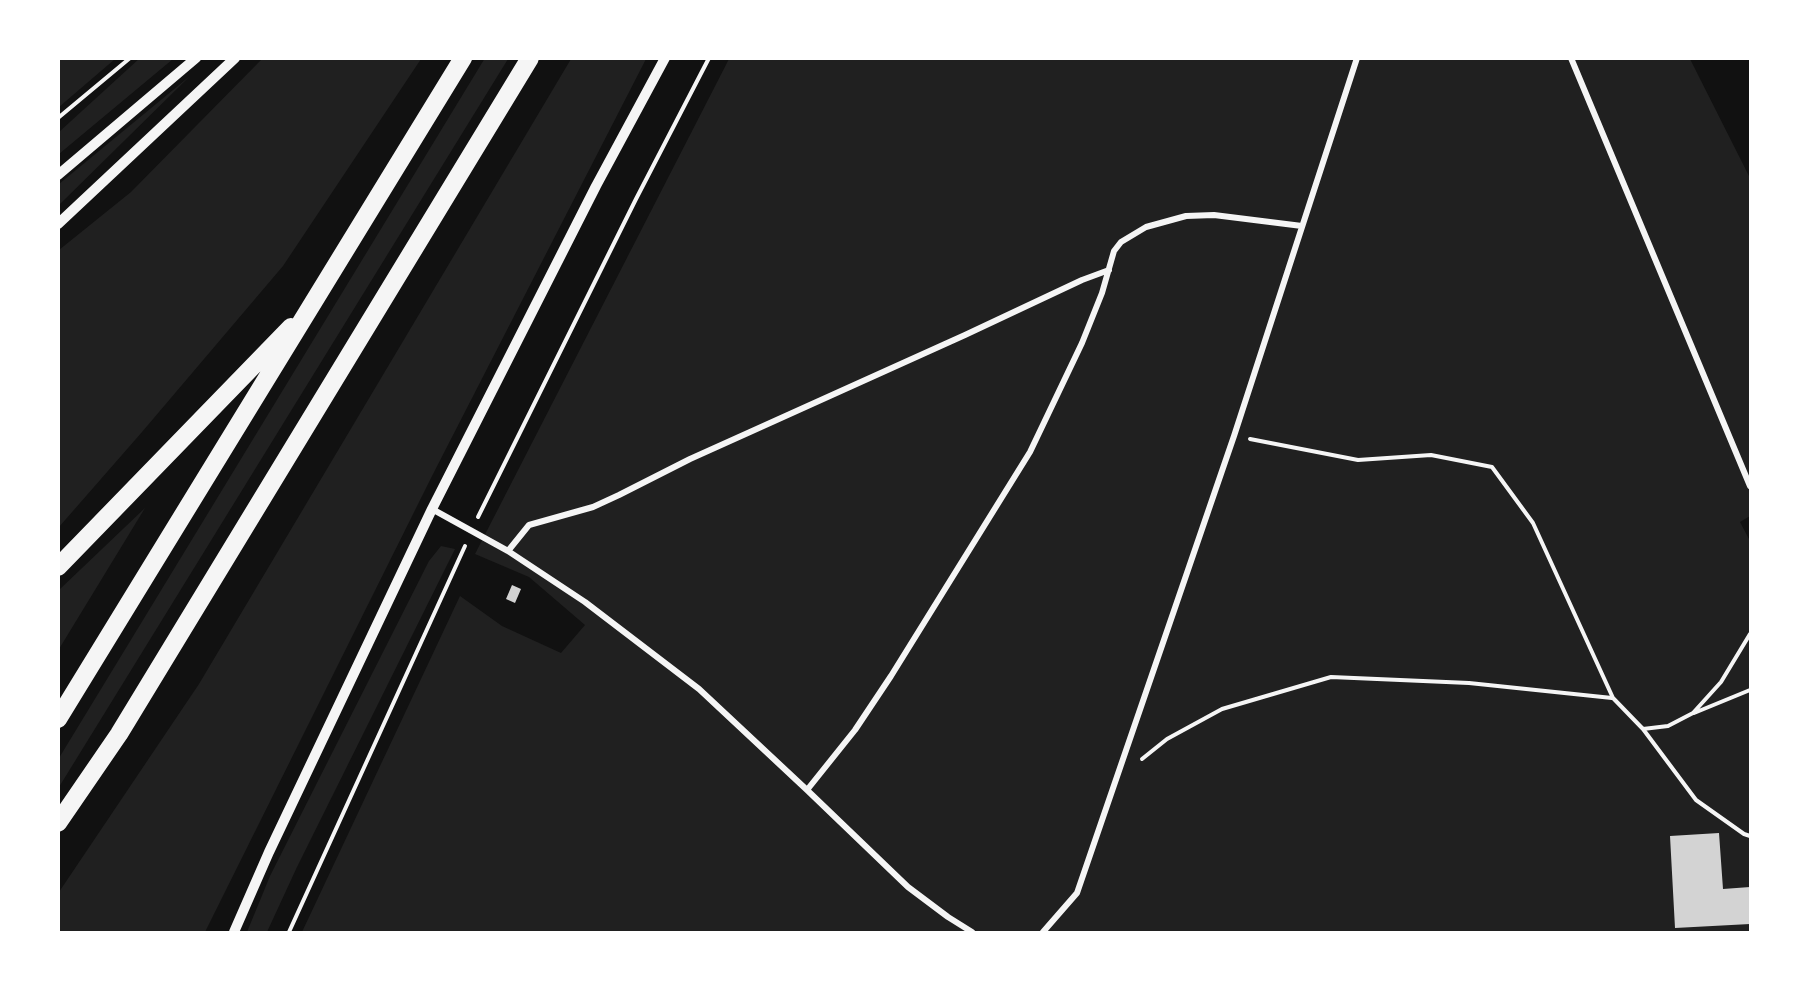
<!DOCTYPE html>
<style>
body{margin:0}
#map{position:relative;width:1809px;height:991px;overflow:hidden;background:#111;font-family:Mulish,sans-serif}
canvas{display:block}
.frame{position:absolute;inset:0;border:60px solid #fff;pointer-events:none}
</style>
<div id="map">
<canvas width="1809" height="991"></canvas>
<div class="frame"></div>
</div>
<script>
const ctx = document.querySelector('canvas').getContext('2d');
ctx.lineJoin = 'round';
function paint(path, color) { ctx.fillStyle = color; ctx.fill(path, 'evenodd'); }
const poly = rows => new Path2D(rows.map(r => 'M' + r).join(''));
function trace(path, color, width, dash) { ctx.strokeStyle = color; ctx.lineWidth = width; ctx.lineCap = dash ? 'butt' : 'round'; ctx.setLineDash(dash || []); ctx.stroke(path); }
paint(poly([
 [59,58,115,58,115,59,59,107],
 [140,58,173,59,59,154,59,132],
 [263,58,421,59,283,266,142,432,59,527,59,250,131,192],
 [485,58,508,59,59,787,59,758],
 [571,59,646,59,432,476,205,932,59,932,59,892,199,684],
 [729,59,1690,59,1750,178,1750,516,1740,522,1750,541,1750,932,302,932,460,596,502,626,561,653,585,625,529,577,475,554],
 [190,76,59,205,59,184],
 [145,508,59,649,59,590],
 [441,546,455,549,297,867,267,932,247,932,270,876,429,561]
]), '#202020');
paint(poly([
 [512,585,521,589,515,603,506,599],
 [1719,833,1723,889,1750,887,1750,924,1675,928,1670,836]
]), '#d3d3d3');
trace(poly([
 [58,118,130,58],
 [1250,439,1358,460,1431,455,1492,467,1533,523,1613,698,1643,729,1668,726,1693,713,1721,682,1750,634],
 [478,517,636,199,709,58],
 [1694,713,1750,690],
 [1643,729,1696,800,1744,834,1750,836],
 [1142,759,1167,739,1222,709,1331,677,1469,683,1612,698],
 [289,932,465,546]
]), '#f5f5f5', 4);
trace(poly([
 [1571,58,1750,486],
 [432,509,508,551,585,602,699,689,807,790,908,887,948,917,972,932],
 [508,551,529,525,593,507,619,495,690,459,750,432,965,335,1082,280,1109,270],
 [807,790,855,730,891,676,1030,452,1082,343,1102,293,1114,251,1121,242,1146,227,1186,216,1214,215,1302,226],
 [1043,932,1077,893,1234,436,1357,58]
]), '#f5f5f5', 6);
trace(poly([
 [58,175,196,58],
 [58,224,235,58],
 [234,932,269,852,432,509,596,186,665,58]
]), '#f5f5f5', 10);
trace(poly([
 [58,567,291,327],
 [58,719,463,58],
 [58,823,119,734,530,58]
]), '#f5f5f5', 18);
</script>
